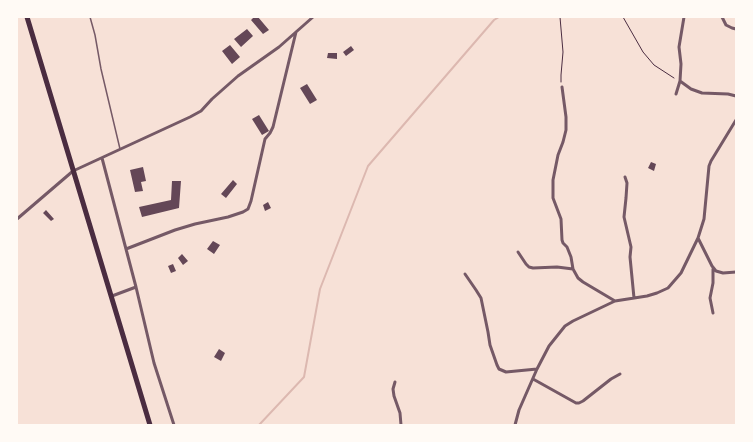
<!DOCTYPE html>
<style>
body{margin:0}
#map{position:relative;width:753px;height:442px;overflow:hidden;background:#f7e1d7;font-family:"Fira Sans",sans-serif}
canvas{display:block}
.frame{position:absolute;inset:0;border:18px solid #fffaf5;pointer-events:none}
</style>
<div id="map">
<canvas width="753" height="442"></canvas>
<div class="frame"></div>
</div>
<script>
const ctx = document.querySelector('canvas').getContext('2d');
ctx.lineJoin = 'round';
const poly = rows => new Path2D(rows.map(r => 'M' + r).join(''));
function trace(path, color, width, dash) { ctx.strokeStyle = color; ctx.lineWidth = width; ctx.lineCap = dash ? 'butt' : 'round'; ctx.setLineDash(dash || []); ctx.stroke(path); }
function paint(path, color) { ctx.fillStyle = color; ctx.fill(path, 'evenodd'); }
trace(poly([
 [259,425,304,377,320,289,368,166,494,20,499,17]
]), '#dcb8b0', 2);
paint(poly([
 [254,17,258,17,269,30,263,34,251,20],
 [247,29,253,36,241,47,234,39],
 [230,45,240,57,232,64,222,51],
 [351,46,354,50,346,56,343,52],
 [328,53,337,53,337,59,327,58],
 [307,84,317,100,310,104,300,88],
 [259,115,269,131,262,135,252,119],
 [651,162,656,164,654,171,648,168],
 [143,167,146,181,141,182,143,191,135,192,130,170],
 [233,180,237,184,226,198,221,194],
 [172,181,181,181,179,208,142,217,139,207,171,200],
 [268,202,271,208,265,211,263,205],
 [46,210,54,219,51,221,43,213],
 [213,241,220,245,214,254,207,249],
 [182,254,188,261,183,265,178,258],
 [173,264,176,271,171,273,168,266],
 [219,349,225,353,221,361,214,357]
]), '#644757');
trace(poly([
 [560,17,563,52,561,75,561,82],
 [623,17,643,52,654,65,674,78]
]), '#4a2c40', 1);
trace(poly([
 [90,17,95,35,101,69,120,149]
]), '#755966', 1.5);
trace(poly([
 [722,17,726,25,732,28,736,29],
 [680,81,691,89,702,93,728,94,736,96],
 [562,87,566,117,566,130,563,142,558,155,553,180,553,198,561,219,562,240,563,243,567,247,571,257,573,269,578,278,583,282,615,301],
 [676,94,680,81,681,64,679,47,684,17],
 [102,158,136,287,154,363,174,425],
 [625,177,627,183,626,198,624,217,631,247,630,257,634,298],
 [17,219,73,171,190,117,201,111,212,99,238,76,279,47,313,17],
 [698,238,712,266,716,271,723,273,736,272],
 [126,249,175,230,195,224,228,217,243,212,248,209,251,201,265,139,270,133,273,127,296,32],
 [518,252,526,264,529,267,533,268,557,267,573,269],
 [465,274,476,290,481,298,488,332,490,345,497,365,499,369,506,372,537,369],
 [112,296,136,287],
 [713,313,710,298,713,283,713,269],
 [533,379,576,403,579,403,583,401,611,379,620,374],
 [395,382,393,389,394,396,400,413,401,425],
 [515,425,519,410,537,369,549,346,565,326,573,321,615,301,647,296,657,293,668,288,681,273,698,238,704,219,709,166,711,161,736,120]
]), '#755966', 3);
trace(poly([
 [27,17,150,425]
]), '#4a2c40', 5);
</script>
